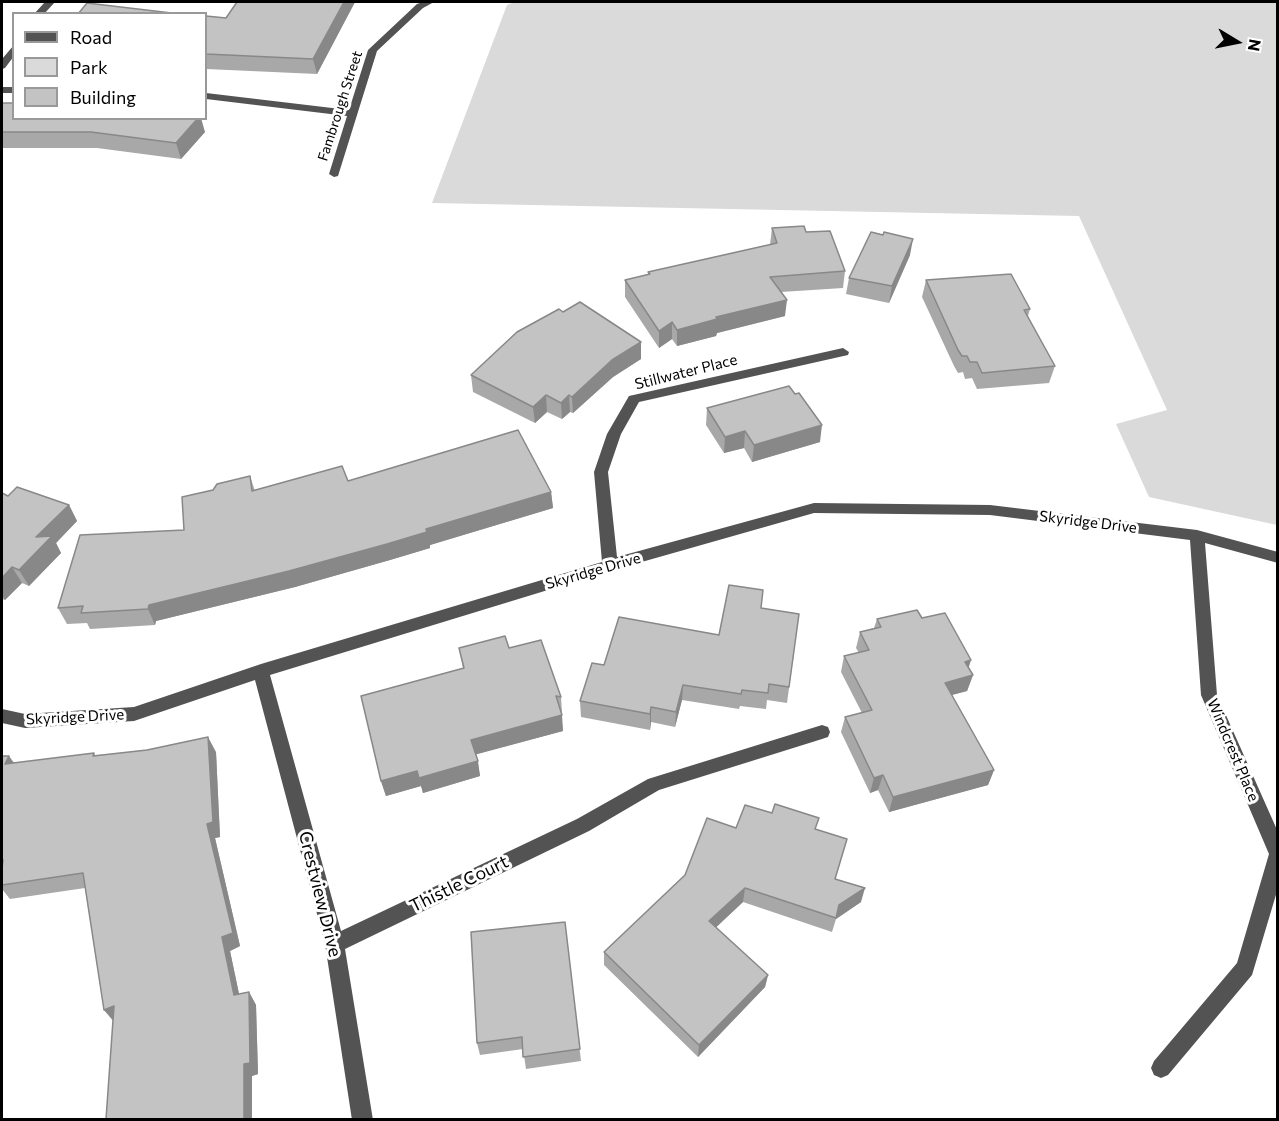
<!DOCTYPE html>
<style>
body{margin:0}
#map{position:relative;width:1279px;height:1121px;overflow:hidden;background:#fff;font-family:Commissioner,sans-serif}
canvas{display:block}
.frame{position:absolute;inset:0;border:3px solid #000;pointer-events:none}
.legend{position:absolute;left:12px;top:12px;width:195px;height:108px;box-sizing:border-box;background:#fff;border:2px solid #999;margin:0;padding:8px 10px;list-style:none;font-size:18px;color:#000}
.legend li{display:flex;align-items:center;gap:12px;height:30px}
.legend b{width:30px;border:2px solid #999}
.north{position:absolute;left:1207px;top:12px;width:60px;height:60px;-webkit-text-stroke:4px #fff;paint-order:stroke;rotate:100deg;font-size:16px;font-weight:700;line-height:24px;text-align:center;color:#000}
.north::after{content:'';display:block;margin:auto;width:21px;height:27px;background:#000;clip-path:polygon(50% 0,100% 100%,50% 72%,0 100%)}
</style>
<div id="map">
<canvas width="1279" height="1121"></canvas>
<div class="frame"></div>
<ul class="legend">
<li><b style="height:8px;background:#535353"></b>Road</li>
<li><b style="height:16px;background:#dadada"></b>Park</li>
<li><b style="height:16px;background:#c3c3c3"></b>Building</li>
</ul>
<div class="north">N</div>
</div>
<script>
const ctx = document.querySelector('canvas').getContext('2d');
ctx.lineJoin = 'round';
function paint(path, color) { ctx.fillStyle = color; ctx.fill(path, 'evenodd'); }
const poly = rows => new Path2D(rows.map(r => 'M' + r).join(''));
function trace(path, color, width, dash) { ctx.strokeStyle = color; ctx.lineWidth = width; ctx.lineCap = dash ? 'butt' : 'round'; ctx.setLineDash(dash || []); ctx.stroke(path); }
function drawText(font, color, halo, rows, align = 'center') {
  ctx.font = font + ' Commissioner,sans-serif'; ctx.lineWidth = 6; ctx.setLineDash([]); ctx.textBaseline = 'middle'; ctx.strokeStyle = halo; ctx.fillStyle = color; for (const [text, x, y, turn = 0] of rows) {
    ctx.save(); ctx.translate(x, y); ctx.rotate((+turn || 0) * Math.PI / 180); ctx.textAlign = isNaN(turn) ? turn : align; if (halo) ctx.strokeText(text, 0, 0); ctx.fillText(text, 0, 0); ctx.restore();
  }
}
paint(poly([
 [514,2,1277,2,1277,525,1149,497,1116,424,1167,410,1079,216,432,203,507,5]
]), '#dadada');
paint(poly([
 [45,2,55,2,44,14,34,14,45,2],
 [423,2,434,2,423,8,377,51,338,176,334,177,329,174,347,116,206,99,206,93,349,110,368,50,417,4,423,2],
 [14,45,14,56,5,68,2,69,2,59,14,45],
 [2,87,14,87,14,93,2,93,2,87],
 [843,348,849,352,848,355,639,402,621,434,608,472,617,557,814,503,990,505,1197,530,1278,552,1278,563,1205,543,1217,695,1278,832,1278,888,1252,975,1168,1075,1161,1078,1154,1075,1151,1068,1154,1061,1237,963,1269,854,1201,695,1190,540,990,515,814,513,610,571,270,675,341,931,577,819,648,779,822,725,828,727,830,732,828,737,822,739,659,790,589,831,345,949,373,1120,352,1120,325,944,255,680,134,721,25,728,2,723,2,709,25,714,134,707,261,664,602,562,594,472,607,434,629,396,843,348]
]), '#535353');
paint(poly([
 [355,2,317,74,206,69,206,16,226,18],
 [2,103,205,132,181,159,97,148,2,148],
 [772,228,806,232,845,271,843,288,781,292,785,316,717,333,716,336,677,346,672,339,659,348,625,297,625,280,648,275,648,272,770,245],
 [883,235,910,255,889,303,846,294,849,278],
 [926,280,1030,309,1028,316,1055,366,1049,383,977,389,972,378,965,379,963,372,958,373,954,366,922,297],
 [563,312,641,342,641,359,613,377,573,413,570,412,562,419,547,412,535,423,473,392,471,375],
 [707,408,820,442,752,462,744,448,724,453,706,425],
 [250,476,255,491,348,481,551,492,553,508,430,545,430,548,390,560,295,587,156,621,155,625,90,629,87,623,67,624,58,608,184,530,213,490],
 [2,493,8,496,69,505,77,521,56,543,61,553,29,586,22,583,5,600,2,599],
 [761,608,799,614,787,703,767,700,766,709,740,706,739,709,682,700,675,727,651,722,650,730,581,717,580,701,604,665,719,635],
 [922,618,969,668,973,675,967,691,952,695,994,770,988,785,889,812,878,790,870,793,841,732,845,717,862,713,841,672,844,656,859,653,856,648,860,632,874,628,877,619],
 [459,648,509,648,561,697,562,713,561,713,563,731,476,754,480,776,423,793,421,786,386,796,381,781,463,668],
 [216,752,220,837,215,838,240,946,230,951,239,994,249,992,256,1005,258,1074,252,1076,252,1119,106,1119,113,1021,104,1010,85,888,10,899,2,889,2,756,14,763,94,753,95,755],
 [736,828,816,829,835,879,861,902,836,919,832,932,743,902,716,927,768,975,765,987,698,1057,604,965,604,952],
 [565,922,581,1061,526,1069,523,1049,480,1055,477,1043]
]), '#a8a8a8');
paint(poly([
 [344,2,355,2,317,74,313,59],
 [198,118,201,118,205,132,181,159,176,143],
 [913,239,910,255,889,303,892,286],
 [787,300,785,316,717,333,716,336,677,346,677,330,716,317],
 [672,322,672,339,659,348,659,331],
 [641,342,641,359,613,377,573,413,572,397,612,360],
 [546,395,547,412,535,423,533,407],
 [569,395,570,412,562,419,561,403],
 [822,425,820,442,752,462,754,445],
 [745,431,744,448,724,453,725,437],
 [551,492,553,508,430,545,430,548,390,560,295,587,156,621,155,625,148,609,149,605,426,529],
 [69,505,77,521,56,543,61,553,29,586,19,570,36,537],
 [12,567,22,583,5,600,2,594,2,578],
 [971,660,966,676,965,662],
 [973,675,967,691,940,698,945,683],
 [683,685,682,700,675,727,676,712],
 [651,707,651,722,650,730,650,714],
 [562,715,563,731,474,755,471,740],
 [208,737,216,752,220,837,215,838,240,946,230,951,242,1008,234,995,222,937,207,824],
 [9,756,20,771,5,764],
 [478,761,480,776,423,793,419,778],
 [994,770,988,785,889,812,893,797],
 [417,771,421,786,386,796,381,781],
 [883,775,878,790,870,793,874,778],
 [745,888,743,902,708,935,709,921],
 [865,888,861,902,836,919,839,905],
 [768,975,765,987,698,1057,699,1045],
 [249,992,256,1005,258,1074,252,1076,252,1119,244,1119,244,1064],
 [114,1006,115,1022,104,1010]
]), '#888');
const building = poly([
 [237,2,344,2,313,59,206,54,206,16,226,18,237,2],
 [87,3,180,14,78,14,87,3],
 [2,103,14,103,14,118,198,118,176,143,91,132,2,132,2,103],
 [804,226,806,232,830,231,845,271,770,277,787,300,716,317,717,319,677,330,672,322,659,331,625,280,650,274,648,272,777,243,772,228,804,226],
 [871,232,883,235,884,232,913,239,892,286,849,278,871,232],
 [1011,274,1030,309,1024,310,1055,366,982,373,977,362,970,362,967,356,962,356,958,350,926,280,1011,274],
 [580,302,641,342,612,360,572,397,569,395,561,403,546,395,533,407,471,375,517,332,559,309,563,312,580,302],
 [789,386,795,394,799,393,822,425,754,445,745,431,725,437,707,408,789,386],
 [518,430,551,492,426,529,427,532,387,544,289,571,149,605,148,609,81,613,83,606,58,608,80,535,184,530,182,497,213,490,217,484,250,476,252,491,342,466,348,481,518,430],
 [17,487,69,505,36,537,52,536,19,570,12,567,2,578,2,493,8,496,17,487],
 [729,585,763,590,761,608,799,614,789,687,769,684,768,693,742,690,741,694,683,685,676,712,651,707,650,714,580,701,592,663,604,665,619,617,719,635,729,585],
 [917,610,922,618,945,613,971,660,965,662,973,675,945,683,994,770,893,797,883,775,874,778,845,717,872,710,844,656,869,650,860,632,881,627,877,619,917,610],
 [505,636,509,648,541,640,561,697,556,696,562,715,471,740,478,761,419,778,417,771,381,781,361,696,464,668,459,648,505,636],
 [208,737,213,822,207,824,233,933,222,937,234,995,249,992,250,1063,244,1064,244,1119,106,1119,114,1006,104,1010,83,873,2,885,2,869,3,860,2,860,2,756,9,756,5,764,94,753,93,756,147,750,208,737],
 [775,804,819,818,815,829,847,839,835,879,865,888,839,905,836,918,745,888,709,921,768,975,699,1045,604,952,685,875,707,818,736,828,745,805,772,813,775,804],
 [565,922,580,1049,523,1057,522,1037,477,1043,471,932,565,922]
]);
paint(building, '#c3c3c3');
trace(building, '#888', 1.5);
drawText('14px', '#000', '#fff', [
 ["Fambrough Street",340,106,-72]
]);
drawText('15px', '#000', '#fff', [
 ["Stillwater Place",686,372,-14],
 ["Skyridge Drive",1088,522,7],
 ["Skyridge Drive",593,571,-16],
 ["Skyridge Drive",75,717,-3],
 ["Windcrest Place",1233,750,67]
]);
drawText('18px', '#000', '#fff', [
 ["Thistle Court",459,884,-26],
 ["Crestview Drive",320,894,76]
]);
</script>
